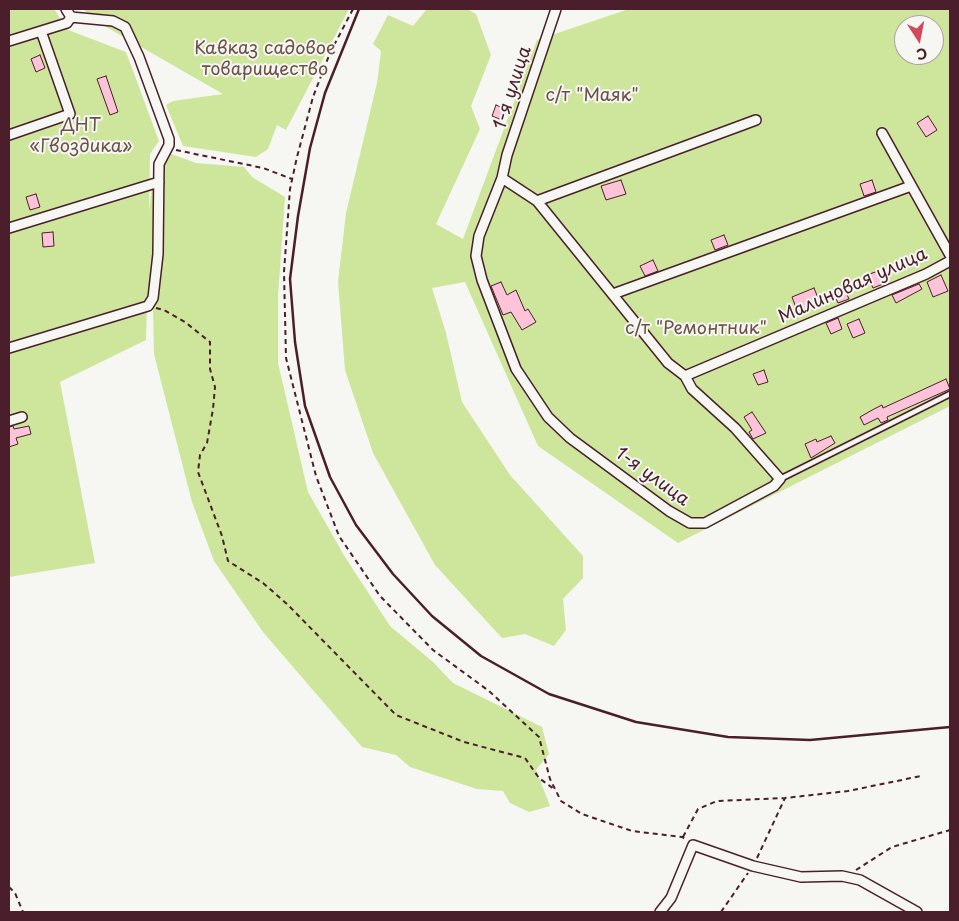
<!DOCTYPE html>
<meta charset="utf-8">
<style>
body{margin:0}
#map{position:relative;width:959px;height:921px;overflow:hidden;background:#f6f6f2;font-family:"Playpen Sans",sans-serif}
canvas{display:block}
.frame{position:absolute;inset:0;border:10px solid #4a1f2b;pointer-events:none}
.north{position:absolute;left:894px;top:15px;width:50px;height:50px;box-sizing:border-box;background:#f6f6f2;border:1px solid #b1a0a2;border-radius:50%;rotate:169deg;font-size:14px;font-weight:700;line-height:20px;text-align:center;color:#4a1f2b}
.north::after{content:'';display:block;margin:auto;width:18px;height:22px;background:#d1495b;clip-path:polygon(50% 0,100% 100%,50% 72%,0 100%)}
</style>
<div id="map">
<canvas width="959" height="921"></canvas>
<div class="frame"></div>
<div class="north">С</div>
</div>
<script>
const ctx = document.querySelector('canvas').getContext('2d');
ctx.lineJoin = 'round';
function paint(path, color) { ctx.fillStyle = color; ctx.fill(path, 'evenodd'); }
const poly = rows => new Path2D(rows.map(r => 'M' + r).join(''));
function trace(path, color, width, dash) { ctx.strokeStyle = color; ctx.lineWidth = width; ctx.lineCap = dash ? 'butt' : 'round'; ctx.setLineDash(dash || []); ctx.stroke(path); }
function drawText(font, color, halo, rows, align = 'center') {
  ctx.font = font + ' "Playpen Sans",sans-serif'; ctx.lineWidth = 4; ctx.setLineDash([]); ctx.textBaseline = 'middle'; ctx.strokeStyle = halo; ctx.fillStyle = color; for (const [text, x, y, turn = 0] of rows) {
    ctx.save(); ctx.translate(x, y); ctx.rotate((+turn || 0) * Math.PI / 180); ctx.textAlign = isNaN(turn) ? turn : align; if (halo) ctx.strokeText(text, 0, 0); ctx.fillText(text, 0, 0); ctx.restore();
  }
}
paint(poly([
 [9,9,54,9,68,30,126,52,159,141,150,154,149,211,152,186,162,184,164,161,169,153,196,163,244,167,252,177,285,197,278,296,278,363,308,492,345,557,390,626,433,662,453,683,542,727,549,754,536,770,550,806,529,812,510,803,503,791,477,789,410,767,396,755,362,747,263,632,214,561,192,502,154,354,153,307,147,304,146,340,60,382,95,563,9,577],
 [84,9,349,9,286,130,277,125,268,149,256,157,183,146,166,105,173,101,223,94,89,17],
 [427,9,467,9,476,14,491,55,471,106,480,129,436,224,463,239,537,40,629,9,950,9,950,406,678,543,538,446,465,282,432,288,446,333,462,402,510,475,583,556,583,578,563,599,566,630,554,646,525,634,502,638,435,565,373,453,345,370,338,282,346,213,377,83,381,51,373,44,388,15,413,26],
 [904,25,934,25,934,55,904,55]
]), '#cde69c');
const building = poly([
 [40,55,45,68,36,72,31,59,40,55],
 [106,76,118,112,110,115,97,79,106,76],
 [496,105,507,110,502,120,492,116,496,105],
 [928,116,937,130,926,137,917,123,928,116],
 [621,180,626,194,606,200,601,186,621,180],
 [872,180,876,192,864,196,860,184,872,180],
 [36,194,40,207,30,210,26,197,36,194],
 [53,232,54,246,43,247,42,233,53,232],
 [724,235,728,245,715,250,711,240,724,235],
 [653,260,658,271,645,276,640,266,653,260],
 [878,271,883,284,873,288,867,275,878,271],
 [941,275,948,291,933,297,927,282,941,275],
 [501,282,507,295,516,290,525,311,528,309,536,322,522,330,511,312,503,315,491,286,501,282],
 [919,284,922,289,896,303,892,295,919,284],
 [814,288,820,303,798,313,792,297,814,288],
 [844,288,849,299,838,303,833,292,844,288],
 [838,318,842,329,831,334,826,323,838,318],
 [859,319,865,333,853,338,847,324,859,319],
 [764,370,768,382,758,385,753,374,764,370],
 [946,379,950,389,887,417,888,420,881,423,878,418,864,425,860,417,874,409,882,405,883,408,946,379],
 [752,412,766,433,753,439,749,432,752,430,744,417,752,412],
 [13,426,14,429,29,426,31,434,16,438,18,444,9,447,9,427,13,426],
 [831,436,835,443,811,458,805,444,816,439,817,442,831,436]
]);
paint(building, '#fdc3d8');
trace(building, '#4a1f2b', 1);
const service = poly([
 [780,479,950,394]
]);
const minor = poly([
 [9,41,67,23,71,17],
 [882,133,950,255],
 [9,135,70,114,41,31],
 [502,178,537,201,668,363,685,376,692,389,735,428,780,479,774,486,705,523,690,523,669,511,570,438,548,417,516,369,482,280,476,256,479,236,502,178,507,155,556,9],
 [537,201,756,120],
 [9,228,159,182],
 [613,294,911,186],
 [9,348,148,306,153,298,158,254,159,164,169,145,169,139,139,57,125,27,113,21,71,17,66,9],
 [685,376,926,274,950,261],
 [9,421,22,417],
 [660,912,671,898,693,845,753,866,801,877,842,876,860,880,917,912]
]);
trace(service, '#4a1f2b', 8);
trace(minor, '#4a1f2b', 12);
trace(poly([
 [353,9,330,53,313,97,297,157,290,189,284,272,286,358,316,476,339,536,380,596,433,650,489,691,539,737,550,779,561,801,582,814,632,831,682,837,687,840],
 [176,150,263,168,292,179],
 [156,308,164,310,185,322,210,342,210,369,215,387,213,409,207,443,200,455,198,472,222,536,228,561,263,583,287,604,396,715,464,742,525,758,539,778,554,789],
 [683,837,698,809,717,801,785,798,848,791,921,776],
 [757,858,785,798],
 [856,870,892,847,950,830],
 [9,887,15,893,23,912],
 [721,912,748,873]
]), '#4a1f2b', 2, [5, 4]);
trace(service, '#f6f6f2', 4.5);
trace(minor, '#f6f6f2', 9);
trace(poly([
 [359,9,325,93,310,148,298,216,290,279,295,342,305,406,330,477,356,525,393,574,432,616,481,656,549,694,636,722,728,737,810,740,950,727]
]), '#4a1f2b', 2.5);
drawText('18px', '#6b5147', '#f6f6f2', [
 ["Кавказ садовое",265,49],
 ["товарищество",265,70],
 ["с/т \"Маяк\"",592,96],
 ["ДНТ",81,126],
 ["«Гвоздика»",81,147],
 ["с/т \"Ремонтник\"",696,329]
]);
drawText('18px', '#4a1f2b', '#f6f6f2', [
 ["1-я улица",513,88,-72],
 ["Малиновая улица",853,286,-24],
 ["1-я улица",652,477,36]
]);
</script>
